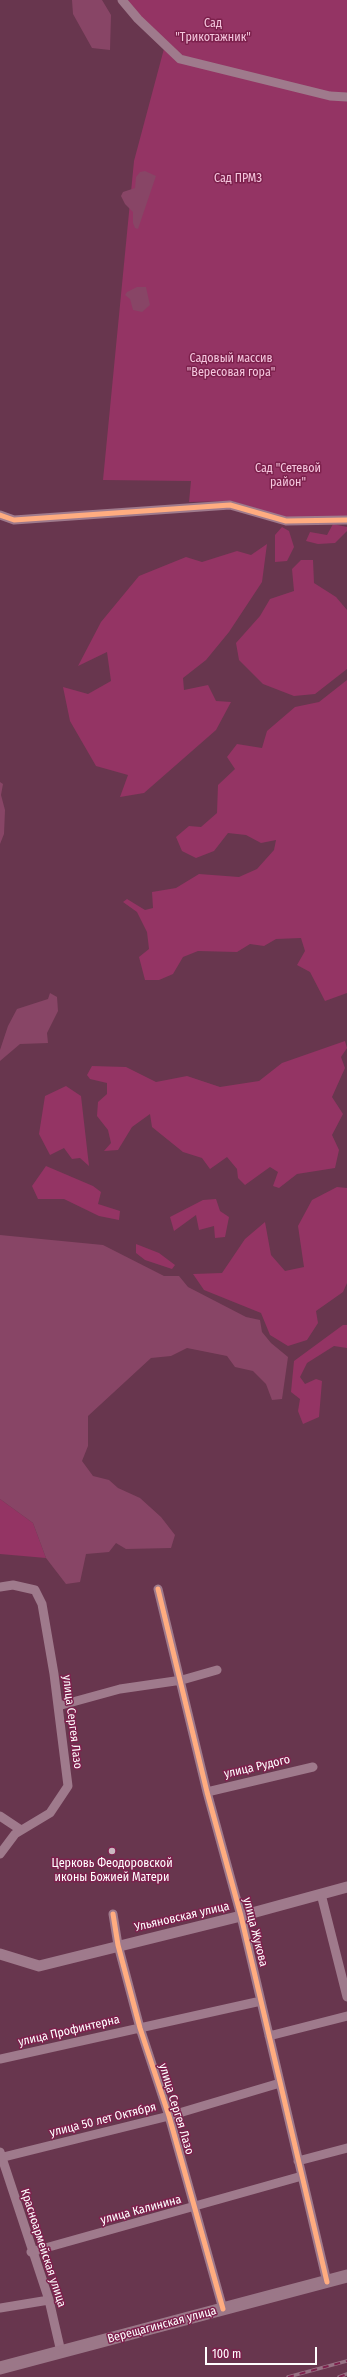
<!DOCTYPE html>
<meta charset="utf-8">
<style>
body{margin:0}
#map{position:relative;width:347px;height:2377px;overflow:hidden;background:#68364e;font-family:"Fira Sans Condensed",sans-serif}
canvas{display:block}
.scale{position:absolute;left:205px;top:2347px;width:112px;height:18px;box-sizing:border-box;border:2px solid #fff;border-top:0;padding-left:5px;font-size:12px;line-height:14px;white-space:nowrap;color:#fff;-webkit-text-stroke:3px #7d214d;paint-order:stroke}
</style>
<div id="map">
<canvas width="347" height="2377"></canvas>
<div class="scale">100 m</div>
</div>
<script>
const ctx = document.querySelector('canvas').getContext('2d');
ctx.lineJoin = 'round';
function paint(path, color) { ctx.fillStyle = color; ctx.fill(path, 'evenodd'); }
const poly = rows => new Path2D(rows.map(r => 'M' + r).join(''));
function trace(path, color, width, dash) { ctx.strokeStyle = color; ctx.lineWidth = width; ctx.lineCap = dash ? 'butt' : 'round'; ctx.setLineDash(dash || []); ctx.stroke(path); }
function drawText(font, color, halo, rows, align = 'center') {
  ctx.font = font + ' "Fira Sans Condensed",sans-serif'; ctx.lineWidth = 3; ctx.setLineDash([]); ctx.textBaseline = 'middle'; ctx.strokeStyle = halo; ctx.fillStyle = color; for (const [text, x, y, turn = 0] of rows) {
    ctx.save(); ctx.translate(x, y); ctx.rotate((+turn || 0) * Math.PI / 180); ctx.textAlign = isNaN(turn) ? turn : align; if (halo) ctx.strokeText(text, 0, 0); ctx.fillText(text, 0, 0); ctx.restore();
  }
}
paint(poly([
 [123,0,347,0,347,517,287,518,232,501,189,502,191,481,103,480,134,161,165,45],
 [333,524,347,527,347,531,335,543,318,544,306,541,310,532,327,535],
 [282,527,289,531,294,547,287,561,275,562,275,535],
 [267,544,262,582,229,632,206,660,183,678,184,690,208,685,216,701,231,702,216,730,144,793,120,797,128,775,96,766,70,721,63,687,88,694,111,681,107,652,78,666,101,622,139,576,186,557,202,562,237,551,251,555],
 [301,560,313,560,314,583,336,597,347,610,347,669,315,694,294,696,263,684,239,660,236,643,260,616,270,599,294,591,292,569],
 [347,680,347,993,325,1001,310,972,297,965,305,951,301,938,276,939,264,946,250,944,237,952,198,951,183,957,173,974,159,980,145,980,139,957,149,949,147,932,137,912,123,902,127,899,145,910,153,908,152,892,176,888,199,874,239,877,257,869,274,850,276,840,261,843,246,835,228,833,214,851,196,858,182,851,176,837,189,826,201,827,217,813,218,785,235,769,227,757,237,744,262,748,267,731,295,707,319,702],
 [345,1041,347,1048,341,1057,345,1068,332,1097,343,1114,332,1135,339,1150,335,1168,297,1174,279,1188,273,1186,278,1172,270,1167,245,1185,238,1178,237,1169,227,1157,210,1169,202,1158,183,1152,152,1127,150,1114,132,1127,118,1150,104,1151,111,1143,108,1130,97,1116,98,1102,107,1094,107,1083,90,1079,87,1075,92,1066,126,1067,156,1082,187,1076,220,1087,259,1081,282,1063],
 [66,1086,81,1096,89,1166,80,1158,72,1159,64,1148,50,1155,39,1134,45,1096],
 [46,1166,93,1186,101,1192,98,1204,120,1211,119,1220,99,1216,64,1199,38,1199,32,1186],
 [337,1187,347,1188,347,1283,343,1292,316,1311,318,1323,307,1340,288,1346,270,1335,261,1313,204,1290,193,1274,222,1273,245,1239,265,1222,271,1255,285,1271,304,1267,298,1226,312,1200],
 [216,1199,220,1211,229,1217,225,1237,215,1238,214,1226,199,1230,196,1215,174,1231,170,1217,203,1200],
 [136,1244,159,1253,175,1265,172,1269,145,1260,136,1253],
 [343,1325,347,1325,347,1348,334,1346,307,1363,300,1377,305,1384,316,1379,322,1381,319,1417,303,1424,298,1411,300,1399,291,1392,294,1361],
 [0,1499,33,1523,46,1558,0,1554]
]), '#943464');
paint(poly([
 [72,0,102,0,111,15,110,50,92,48,73,14],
 [145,171,156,176,138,229,135,228,133,223,133,212,125,204,121,196,123,192,135,188,136,177,140,172],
 [137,287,146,287,150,305,142,312,133,310,130,299,125,295,127,292],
 [0,782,3,784,1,795,5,810,4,834,0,844],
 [50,993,57,997,58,1011,47,1033,48,1043,20,1044,0,1061,0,1050,8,1026,17,1009,48,999],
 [0,1235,103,1245,164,1276,179,1276,188,1287,246,1317,260,1320,262,1332,271,1343,288,1357,282,1399,272,1400,266,1384,253,1371,235,1367,227,1356,187,1348,171,1356,151,1358,88,1416,88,1446,82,1461,93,1476,109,1480,118,1488,140,1498,161,1517,175,1535,171,1548,126,1549,116,1543,109,1552,86,1554,80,1582,66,1584,46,1558,33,1523,0,1499]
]), '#884566');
trace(poly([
 [122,0,138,19,180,59,330,96,347,97],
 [0,515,14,520,230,505,286,521,347,520],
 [0,1587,13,1585,35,1590,42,1604,54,1674,68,1786,50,1813,15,1834,0,1854],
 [158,1589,207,1792,241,1916,327,2282],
 [58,1706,120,1689,182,1680,217,1670],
 [207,1792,313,1767],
 [0,1816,21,1830],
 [321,1894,347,1997],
 [113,1914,118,1945,140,2028,169,2116,223,2309],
 [269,2036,347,2016],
 [0,2059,261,2001],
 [0,2152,49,2300,61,2352],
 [0,2158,169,2116,280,2083],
 [298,2161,347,2148],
 [31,2252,302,2176],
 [0,2308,49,2300]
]), '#9f7a8c', 9);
trace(poly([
 [0,1954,39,1966,241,1916,347,1887]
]), '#9f7a8c', 11);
trace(poly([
 [0,2368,347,2276]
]), '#9b7788', 13);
const rail = poly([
 [288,2377,347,2361],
 [339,2377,347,2374]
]);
trace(rail, '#977284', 3.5);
trace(rail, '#7d214d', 2, [6]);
trace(poly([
 [0,515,14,520,230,505,286,521,347,520],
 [158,1589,207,1792,241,1916,327,2282],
 [113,1914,118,1945,140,2028,169,2116,223,2309]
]), '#ffac80', 5);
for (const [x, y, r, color] of [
 [112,1851,4,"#cab9c1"]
]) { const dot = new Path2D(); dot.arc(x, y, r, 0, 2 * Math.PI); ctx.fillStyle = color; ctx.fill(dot); trace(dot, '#7d214d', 1.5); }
drawText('12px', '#f5c7de', '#7d214d', [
 ["Сад",213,24],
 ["\"Трикотажник\"",213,38],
 ["Сад ПРМЗ",238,179],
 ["Садовый массив",231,359],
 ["\"Вересовая гора\"",231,373],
 ["Сад \"Сетевой",288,469],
 ["район\"",288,483]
]);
drawText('12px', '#fff', '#7d214d', [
 ["улица Сергея Лазо",72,1722,83],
 ["улица Рудого",257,1767,-13],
 ["Ульяновская улица",182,1917,-13],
 ["улица Жукова",255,1932,76],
 ["улица Профинтерна",69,2031,-13],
 ["улица Сергея Лазо",176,2109,73],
 ["улица 50 лет Октября",103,2120,-14],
 ["улица Калинина",141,2210,-15],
 ["Красноармейская улица",43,2248,72],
 ["Верещагинская улица",162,2325,-15]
]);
drawText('12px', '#fff', '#7d214d', [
 ["Церковь Феодоровской",112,1864],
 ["иконы Божией Матери",112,1878]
]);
</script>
